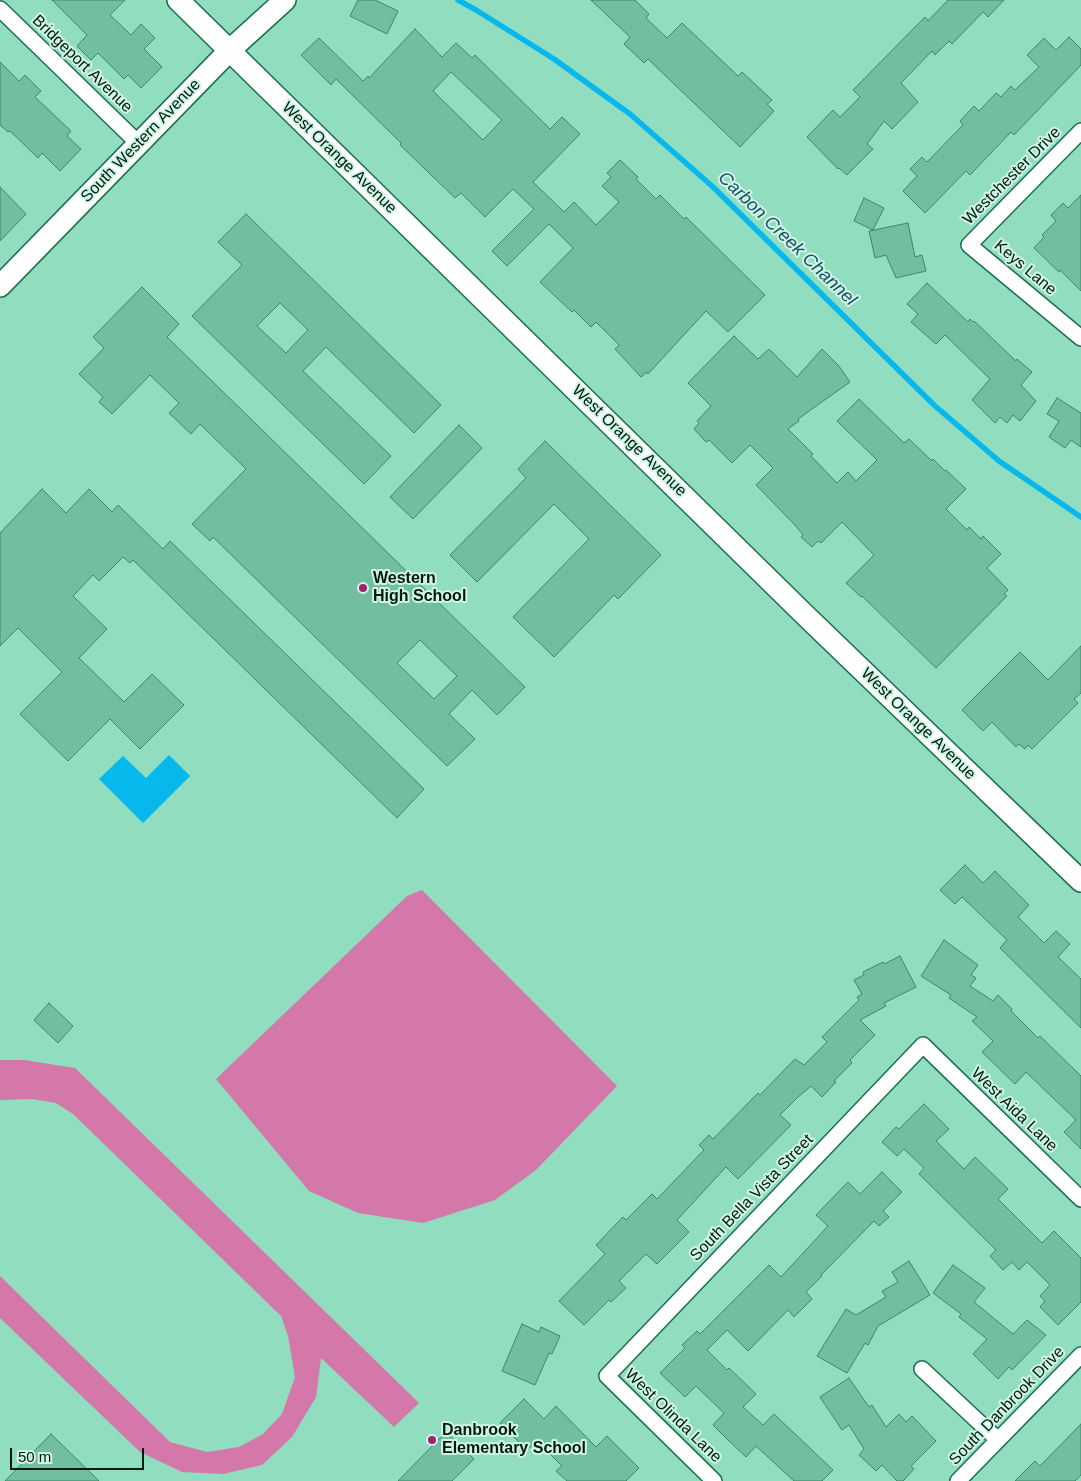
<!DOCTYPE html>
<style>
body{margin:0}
#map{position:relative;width:1081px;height:1481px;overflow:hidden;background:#90ddbf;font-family:Arial,sans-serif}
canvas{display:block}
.scale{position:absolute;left:10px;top:1448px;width:134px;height:22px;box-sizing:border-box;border:2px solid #001a10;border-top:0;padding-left:6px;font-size:15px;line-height:18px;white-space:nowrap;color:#001a10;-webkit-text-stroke:4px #d0f5e5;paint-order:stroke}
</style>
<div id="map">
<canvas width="1081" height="1481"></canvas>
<div class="scale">50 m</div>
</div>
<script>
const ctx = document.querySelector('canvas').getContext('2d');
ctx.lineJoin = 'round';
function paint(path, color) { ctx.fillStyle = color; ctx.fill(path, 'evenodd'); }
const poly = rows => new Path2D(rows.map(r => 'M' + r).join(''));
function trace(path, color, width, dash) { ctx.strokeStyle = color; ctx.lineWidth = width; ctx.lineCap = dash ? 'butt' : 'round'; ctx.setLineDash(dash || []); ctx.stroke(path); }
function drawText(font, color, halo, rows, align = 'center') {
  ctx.font = font + ' Arial,sans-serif'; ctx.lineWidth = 4; ctx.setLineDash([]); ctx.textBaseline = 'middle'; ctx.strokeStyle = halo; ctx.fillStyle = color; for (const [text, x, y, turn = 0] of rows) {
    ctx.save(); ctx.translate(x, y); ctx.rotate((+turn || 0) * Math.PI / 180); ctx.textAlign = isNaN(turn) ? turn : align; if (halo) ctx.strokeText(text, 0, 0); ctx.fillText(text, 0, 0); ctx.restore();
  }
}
paint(poly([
 [422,890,617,1086,536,1170,495,1200,423,1223,358,1213,309,1191,216,1079,407,896],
 [0,1060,24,1060,75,1068,419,1403,394,1427,321,1358,316,1397,292,1437,262,1465,223,1474,182,1472,140,1452,0,1318,0,1276,170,1442,207,1452,239,1447,263,1434,282,1414,295,1377,288,1336,281,1316,73,1114,56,1103,32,1099,0,1100]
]), '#d378a9');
paint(poly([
 [169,755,190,776,143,823,99,779,123,756,146,778]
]), '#07b8ec');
trace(poly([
 [458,0,476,10,554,59,630,114,712,186,934,405,999,461,1081,517]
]), '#07b8ec', 5.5);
const building = poly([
 [52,0,125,0,110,15,131,35,141,24,155,38,144,49,162,67,141,88,128,75,124,79,98,53,91,60,77,46,87,35,52,0],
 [358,0,375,0,398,11,387,34,350,16,358,0],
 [591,0,635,0,649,14,646,18,667,38,682,23,738,76,742,72,772,100,767,104,774,111,740,147,648,59,644,63,624,44,630,37,591,0],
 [948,0,1004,0,988,17,983,12,952,44,949,41,935,55,932,51,901,83,918,102,892,129,884,121,867,144,873,149,847,175,839,168,838,169,807,137,833,110,840,117,860,97,853,90,925,17,928,21,948,0],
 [415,29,442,57,456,43,472,58,475,55,550,129,562,117,580,134,533,182,564,212,574,202,596,225,619,202,602,186,611,177,607,173,620,160,638,177,636,179,656,199,660,195,684,219,686,217,765,295,728,332,706,311,648,374,647,372,641,377,615,349,619,345,596,322,591,327,574,310,572,312,540,282,573,248,549,224,507,266,492,251,534,209,513,189,485,217,461,193,455,198,400,145,401,143,336,79,331,85,301,55,319,38,363,81,368,76,369,78,415,29],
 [451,72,502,120,483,140,433,91,451,72],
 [1069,37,1081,49,1081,65,1014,135,1011,132,970,175,966,171,925,213,903,191,917,176,910,169,922,157,927,162,963,125,960,121,974,106,979,111,996,93,1001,97,1011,86,1015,90,1018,87,1039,67,1027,55,1044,38,1056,50,1069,37],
 [0,62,19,81,25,75,41,91,35,97,71,131,67,136,81,149,60,171,42,153,38,158,10,131,8,132,0,125,0,62],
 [0,187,26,214,0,241,0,187],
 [1081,195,1081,291,1060,270,1059,272,1034,248,1044,237,1042,235,1056,221,1051,215,1063,203,1068,208,1081,195],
 [864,198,884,208,873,230,854,221,864,198],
 [246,214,441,405,414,433,326,347,303,371,391,456,364,484,192,316,242,265,218,242,246,214],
 [280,303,308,330,286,353,257,326,280,303],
 [908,223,915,257,922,255,926,271,896,278,886,255,875,258,869,231,908,223],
 [927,283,968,322,970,319,973,322,974,321,1016,361,1017,359,1032,372,1021,385,1036,401,1020,421,1013,415,1007,423,1000,417,995,423,972,400,990,379,945,335,936,344,911,322,918,314,907,304,927,283],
 [142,287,179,324,167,337,525,687,497,715,472,690,449,714,475,739,447,766,213,537,210,541,192,524,246,469,200,424,191,434,169,413,179,403,150,375,112,414,99,402,103,397,79,374,104,348,93,337,142,287],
 [420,640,457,676,434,699,397,663,420,640],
 [734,336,758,359,769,349,797,377,822,349,839,366,850,382,798,419,799,421,788,429,813,454,811,456,837,483,848,472,856,481,877,460,837,421,859,399,904,443,909,439,932,461,933,459,945,471,946,470,966,489,946,509,967,530,969,527,981,539,983,536,1001,554,987,568,1008,590,1004,594,1007,596,936,668,862,596,861,597,846,583,874,555,842,522,821,543,818,541,812,547,801,537,803,535,795,525,756,485,773,468,750,445,732,463,709,440,706,442,694,429,699,423,697,421,711,406,688,383,734,336],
 [1057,398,1081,413,1081,447,1071,440,1065,448,1049,437,1059,421,1047,414,1057,398],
 [459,425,482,448,413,519,390,497,459,425],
 [545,441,661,555,618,599,614,595,554,657,513,617,589,539,554,504,477,582,450,555,526,478,518,469,545,441],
 [42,489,66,513,89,489,112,512,118,505,163,549,170,541,424,789,397,818,133,560,130,563,123,557,99,581,93,575,73,596,107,629,79,658,124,702,152,674,184,705,140,749,110,719,68,761,20,714,62,672,18,628,0,646,0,533,42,489],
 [1081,646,1081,693,1074,699,1078,703,1032,749,1028,745,1025,749,1019,744,1016,747,992,722,983,731,962,710,1020,652,1048,680,1081,646],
 [965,865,983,883,995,871,1029,905,1018,917,1044,943,1056,931,1070,944,1058,957,1081,979,1081,1028,1000,948,1007,940,962,897,955,904,940,890,965,865],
 [944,940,978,965,971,975,976,978,970,986,993,1001,998,995,1012,1009,1011,1011,1038,1038,1040,1036,1081,1076,1081,1149,1064,1132,1076,1120,1026,1072,1015,1084,982,1052,993,1041,972,1021,977,1017,949,998,951,995,921,976,944,940],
 [900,956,916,987,884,1003,886,1006,860,1020,875,1035,850,1060,852,1063,834,1081,836,1082,822,1097,811,1086,798,1097,780,1115,791,1125,738,1179,726,1167,677,1220,689,1232,657,1264,646,1254,619,1281,626,1288,611,1302,609,1300,584,1325,559,1301,605,1254,596,1245,623,1217,626,1220,652,1194,657,1199,704,1150,699,1145,709,1135,713,1139,758,1093,760,1095,795,1059,804,1065,827,1042,822,1037,859,1000,857,997,862,994,854,980,864,975,863,972,883,962,884,964,900,956],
 [49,1003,73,1026,58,1043,34,1020,49,1003],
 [924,1104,949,1129,936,1141,964,1169,975,1157,1008,1189,998,1199,1042,1243,1054,1231,1081,1258,1081,1302,1058,1325,1040,1307,1045,1301,1040,1296,1050,1285,1027,1262,1019,1270,1012,1262,1003,1270,990,1256,996,1250,919,1174,924,1168,904,1149,897,1156,882,1142,896,1127,899,1129,924,1104],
 [882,1172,902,1192,883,1211,889,1217,879,1226,874,1221,821,1275,822,1276,806,1292,812,1299,794,1317,788,1310,748,1351,727,1330,707,1350,727,1370,729,1368,756,1394,743,1407,763,1425,774,1414,833,1470,822,1481,794,1481,756,1446,746,1457,727,1439,713,1425,724,1413,696,1386,685,1397,660,1373,685,1348,682,1345,697,1331,700,1334,769,1265,781,1277,828,1226,816,1215,848,1182,860,1194,882,1172],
 [909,1261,930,1295,878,1326,868,1345,865,1343,847,1373,817,1356,846,1309,856,1315,886,1297,882,1291,898,1282,892,1272,909,1261],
 [953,1265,985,1288,974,1302,1013,1334,1027,1320,1046,1335,1012,1370,1009,1367,998,1379,973,1354,987,1339,959,1317,961,1314,933,1293,953,1265],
 [522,1324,539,1332,541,1327,560,1336,552,1354,549,1353,535,1385,502,1371,522,1324],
 [849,1378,869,1407,872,1405,886,1427,899,1414,906,1422,912,1416,936,1441,911,1466,914,1469,903,1481,897,1481,882,1465,876,1471,859,1455,864,1449,849,1425,842,1430,820,1397,849,1378],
 [524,1399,544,1419,556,1406,596,1447,607,1436,639,1468,626,1481,567,1481,556,1471,562,1466,537,1441,527,1450,500,1423,524,1399],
 [1081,1424,1081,1475,1075,1481,1015,1481,1035,1461,1040,1466,1081,1424],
 [446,1432,474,1459,452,1481,398,1481,446,1432],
 [51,1434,99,1481,5,1481,51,1434]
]);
paint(building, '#71bea1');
trace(building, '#3a886d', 1);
const street = poly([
 [0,9,139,144],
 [1081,131,969,245,1081,338],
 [922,1369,998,1440],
 [714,1481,607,1376,923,1045,1081,1199],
 [958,1481,1081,1355]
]);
const secondary = poly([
 [178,0,806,616,1081,881],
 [0,286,230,50,285,0]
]);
trace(street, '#1b6e54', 18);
trace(secondary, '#1b6e54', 24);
trace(street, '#fff', 15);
trace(secondary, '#fff', 21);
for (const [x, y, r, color] of [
 [363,588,5,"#a22172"],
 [432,1440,5,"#a22172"]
]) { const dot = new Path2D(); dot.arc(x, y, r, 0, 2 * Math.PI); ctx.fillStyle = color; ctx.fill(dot); trace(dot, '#d0f5e5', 2); }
drawText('16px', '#001a10', '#d0f5e5', [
 ["Bridgeport Avenue",82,64,44],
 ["South Western Avenue",141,141,-46],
 ["West Orange Avenue",339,158,44],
 ["Westchester Drive",1012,176,-45],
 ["Keys Lane",1025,268,40],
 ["West Orange Avenue",629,441,44],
 ["West Orange Avenue",918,724,44],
 ["West Aida Lane",1014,1110,44],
 ["South Bella Vista Street",752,1198,-46],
 ["South Danbrook Drive",1007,1406,-46],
 ["West Olinda Lane",673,1416,44]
]);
drawText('bold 16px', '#001a10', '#d0f5e5', [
 ["Western",373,579],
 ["High School",373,597],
 ["Danbrook",442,1431],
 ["Elementary School",442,1449]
], 'left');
drawText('italic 18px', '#165066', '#d0f5e5', [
 ["Carbon Creek Channel",787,239,44]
]);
</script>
